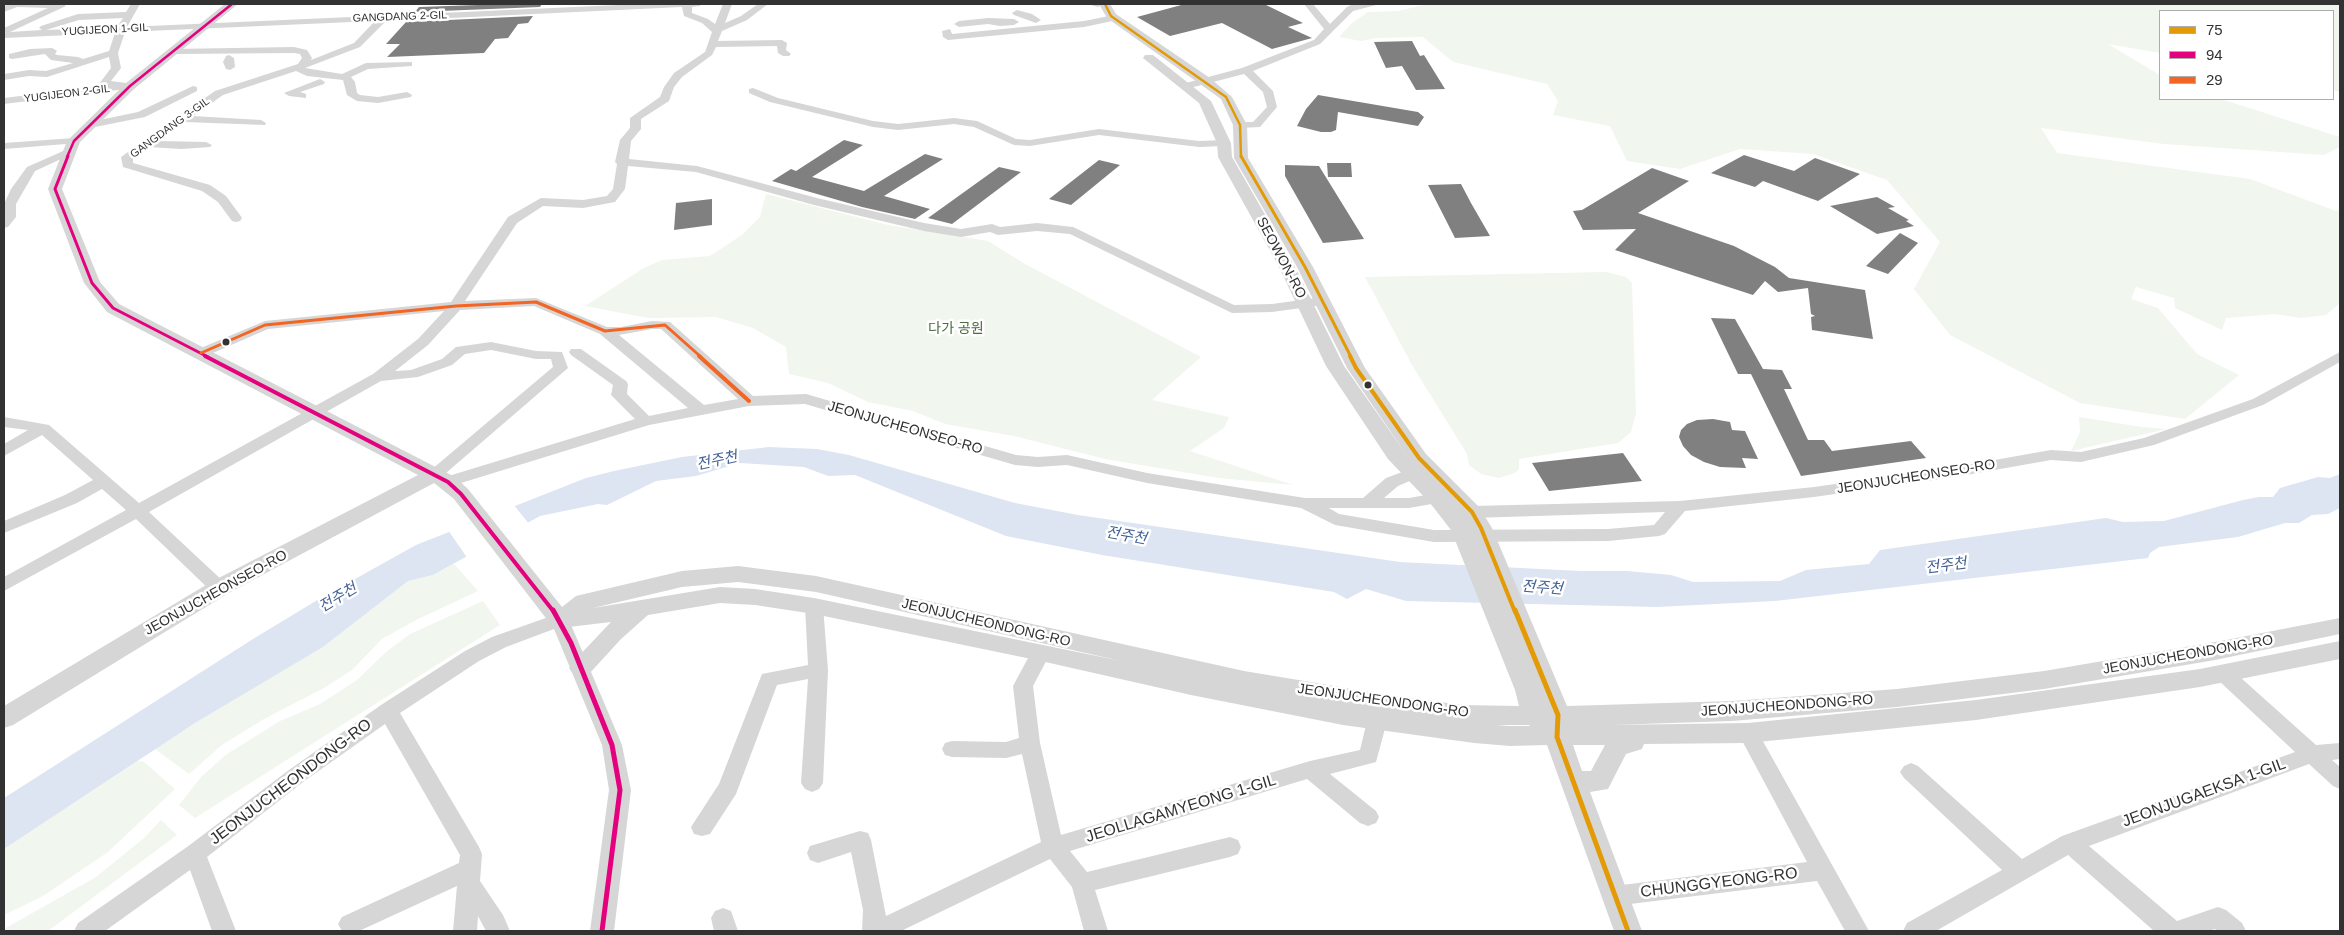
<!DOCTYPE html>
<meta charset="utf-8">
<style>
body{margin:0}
#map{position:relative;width:2344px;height:935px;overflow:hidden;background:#fff;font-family:Helvetica,sans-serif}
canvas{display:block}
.frame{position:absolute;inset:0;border:5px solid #323232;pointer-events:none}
.legend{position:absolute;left:2159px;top:10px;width:175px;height:90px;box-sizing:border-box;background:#fff;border:1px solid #adadad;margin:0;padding:6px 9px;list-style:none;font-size:15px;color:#323232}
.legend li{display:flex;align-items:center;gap:10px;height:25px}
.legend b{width:25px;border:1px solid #adadad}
</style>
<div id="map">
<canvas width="2344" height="935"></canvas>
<div class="frame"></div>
<ul class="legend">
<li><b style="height:6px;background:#e39a05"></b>75</li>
<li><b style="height:6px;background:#e5007d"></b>94</li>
<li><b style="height:6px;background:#f26522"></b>29</li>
</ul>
</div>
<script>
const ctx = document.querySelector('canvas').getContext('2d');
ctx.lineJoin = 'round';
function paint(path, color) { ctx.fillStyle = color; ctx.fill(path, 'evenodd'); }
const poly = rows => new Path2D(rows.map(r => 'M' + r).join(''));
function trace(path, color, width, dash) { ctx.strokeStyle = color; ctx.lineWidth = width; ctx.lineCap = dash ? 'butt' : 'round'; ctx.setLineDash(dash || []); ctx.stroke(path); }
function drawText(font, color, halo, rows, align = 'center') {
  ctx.font = font + ' Helvetica,"Noto Sans KR",sans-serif'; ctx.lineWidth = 5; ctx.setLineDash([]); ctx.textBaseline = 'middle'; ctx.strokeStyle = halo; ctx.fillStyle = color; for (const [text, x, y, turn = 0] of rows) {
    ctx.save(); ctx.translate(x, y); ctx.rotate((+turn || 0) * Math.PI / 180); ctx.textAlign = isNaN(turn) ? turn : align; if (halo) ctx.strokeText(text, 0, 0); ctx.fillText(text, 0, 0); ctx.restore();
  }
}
paint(poly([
 [1428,4,2340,4,2340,92,2333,90,2333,11,2160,11,2160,53,2108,44,2160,75,2160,99,2221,99,2340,137,2340,147,2324,155,2164,144,2041,128,2057,153,2250,179,2336,211,2340,209,2340,303,2326,315,2301,318,2275,314,2226,318,2222,330,2175,308,2174,298,2136,287,2131,299,2158,308,2197,354,2239,375,2185,419,2080,403,1950,335,1914,289,1940,242,1887,180,1813,154,1740,149,1680,169,1627,161,1610,126,1553,115,1558,101,1547,84,1453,62,1423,37,1376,38,1361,41,1339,37,1352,23,1368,12,1398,11],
 [766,194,888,225,988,241,1025,264,1201,357,1152,400,1229,417,1224,428,1190,451,1293,485,1219,478,1105,459,1014,436,945,424,913,411,868,402,828,383,789,374,786,347,753,328,716,317,648,318,585,306,644,268,662,260,710,256,742,235,760,217],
 [1606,272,1626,277,1632,283,1636,413,1631,432,1618,443,1519,459,1519,469,1515,473,1499,478,1481,474,1469,465,1467,454,1412,365,1365,277],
 [2079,417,2142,427,2167,429,2071,451,2080,432],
 [454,564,478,591,416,620,382,639,352,670,324,688,264,719,222,745,189,774,155,749,195,723,323,647,408,581,433,575],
 [483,601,500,625,195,818,179,805,201,777,227,754,280,721,320,704,357,680,386,652,410,634],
 [138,761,144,762,175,789,108,852,43,896,4,915,4,849],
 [161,820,177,835,48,931,4,931,4,929,96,877,144,838]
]), '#f1f6ee');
paint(poly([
 [769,447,817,449,849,455,1015,503,1078,515,1400,562,1581,571,1627,571,1671,575,1693,582,1780,581,1806,570,1869,564,1880,550,2106,518,2123,522,2164,521,2243,500,2259,497,2273,497,2280,488,2318,477,2330,478,2340,474,2340,508,2328,514,2312,515,2299,523,2285,523,2238,537,2159,547,2150,553,2148,558,1775,601,1657,607,1406,601,1366,589,1347,599,1334,592,1102,555,1006,536,855,475,828,476,804,467,740,463,696,476,656,481,607,505,598,504,540,516,433,575,408,581,323,647,195,723,4,849,4,798,253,639,319,599,416,545,586,478,614,471,682,457]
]), '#dde5f2');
paint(poly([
 [513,504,530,525,468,559,448,530]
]), '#fff');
paint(poly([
 [507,4,542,4,540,7,415,12,419,7],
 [1185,4,1264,4,1303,23,1288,27,1312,38,1272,49,1222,23,1170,36,1137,17],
 [533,16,528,23,518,24,508,38,495,39,484,53,387,57,400,44,386,44,406,22],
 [1412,41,1420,56,1424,55,1445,89,1416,90,1402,66,1386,68,1374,42],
 [1318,95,1418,112,1424,117,1418,126,1338,112,1336,130,1331,132,1321,132,1297,126,1306,109],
 [844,140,863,145,812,177,864,191,925,154,943,159,884,196,930,209,915,219,862,207,772,181,791,169,796,171],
 [1744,155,1794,171,1815,158,1860,174,1818,201,1763,181,1755,187,1711,173],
 [1099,160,1120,165,1071,205,1049,199],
 [1327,163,1351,163,1352,177,1328,177],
 [1285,165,1319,166,1364,239,1323,243,1285,176],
 [999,167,1021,172,952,224,928,218],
 [1652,168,1689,181,1638,213,1734,246,1775,267,1789,278,1865,290,1873,339,1812,330,1811,317,1815,316,1811,314,1808,288,1778,292,1765,281,1753,295,1615,250,1636,229,1583,230,1573,211,1582,210],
 [1461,184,1471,203,1490,236,1455,238,1428,185],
 [1877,197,1895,207,1888,208,1909,220,1906,221,1914,226,1877,234,1830,206],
 [712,199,712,225,674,230,676,203],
 [1900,233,1918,243,1888,274,1866,266],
 [1711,318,1735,319,1763,369,1782,370,1792,389,1784,389,1808,440,1824,440,1832,451,1911,441,1926,458,1801,476,1751,374,1738,374],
 [1713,419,1730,422,1732,430,1745,431,1758,459,1742,458,1746,468,1720,467,1704,462,1691,455,1683,446,1679,437,1681,430,1687,424,1697,420],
 [1623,453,1642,481,1549,491,1532,463]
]), '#808080');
paint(poly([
 [9,4,63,4,66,6,10,32,42,30,39,28,41,26,78,14,126,12,131,4,140,4,127,27,642,4,701,4,700,6,692,7,692,13,708,19,715,24,723,4,732,4,725,23,741,16,758,4,768,4,747,20,722,31,718,41,782,40,787,43,786,50,791,54,789,56,783,56,778,53,777,46,716,47,712,55,682,77,674,87,669,101,641,119,641,129,631,141,629,159,697,166,817,198,924,223,961,229,992,224,1000,227,1037,223,1073,227,1234,305,1272,304,1323,297,1330,301,1323,305,1272,312,1232,313,1070,234,1037,231,998,235,990,232,961,237,924,231,814,205,696,172,628,166,625,189,615,202,583,208,543,206,517,223,465,301,536,298,607,327,621,327,652,321,670,322,753,396,806,394,1016,455,1038,457,1067,455,1147,473,1305,498,1363,498,1386,478,1413,468,1419,469,1421,473,1419,477,1398,486,1384,498,1409,498,1437,493,1443,494,1445,498,1443,502,1409,508,1329,508,1339,514,1434,530,1608,529,1654,525,1665,512,1472,518,1466,516,1464,512,1466,508,1472,506,1680,501,1814,487,1955,467,2051,450,2081,452,2144,438,2253,399,2340,352,2340,362,2263,405,2154,445,2081,462,2051,460,1955,477,1814,497,1685,511,1665,534,1659,536,1608,541,1434,542,1335,525,1301,508,1147,483,1067,465,1038,467,1015,465,805,404,749,406,649,425,448,487,442,486,440,482,442,478,635,419,611,395,613,385,571,355,569,352,571,349,581,349,626,381,628,384,627,394,649,416,688,408,600,334,534,306,460,310,428,345,395,371,411,370,442,359,456,347,491,342,536,351,562,352,568,368,439,479,427,479,425,475,553,367,551,359,536,359,491,350,465,354,452,365,418,377,381,381,149,512,225,583,228,588,225,593,219,594,213,593,136,519,4,591,4,577,126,510,102,489,77,503,4,533,4,521,65,495,93,480,42,435,4,456,4,444,28,430,4,427,4,417,49,425,139,503,373,374,418,339,444,311,268,329,206,356,196,356,194,353,196,350,265,321,451,302,508,217,541,198,583,200,607,196,613,189,617,164,615,162,620,140,630,128,630,118,660,97,664,87,674,73,705,52,712,32,702,23,684,16,682,7,386,21,360,47,305,68,342,74,366,63,412,62,412,66,368,69,351,77,355,82,357,93,360,95,378,97,407,92,412,95,411,97,378,103,357,101,347,95,343,80,307,76,296,71,223,95,193,116,261,120,266,123,265,125,185,122,158,141,206,142,212,145,210,147,181,149,149,147,133,158,133,163,210,185,226,196,240,215,242,218,240,221,236,222,232,221,218,202,202,191,123,167,121,157,215,91,298,64,302,58,300,54,294,53,175,54,172,53,172,49,294,47,307,50,312,58,311,60,354,43,375,21,125,32,118,53,121,68,111,81,134,84,134,88,4,104,4,98,101,86,99,84,111,68,109,57,47,77,29,76,4,80,4,74,29,70,46,71,73,63,51,60,45,54,12,59,9,58,9,54,30,49,52,48,57,51,55,54,57,55,78,57,83,59,109,51,115,33,4,38,4,28,48,8,17,7,4,12,4,6,9,4],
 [123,18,117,27,46,30,79,20,123,18],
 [652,329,661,329,738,399,704,405,619,335,652,329],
 [1087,4,1103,4,1098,7,1087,4],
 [1304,4,1313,4,1330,24,1347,7,1353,4,1380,4,1353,11,1320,44,1253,71,1273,91,1277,107,1260,127,1240,128,1235,125,1240,122,1253,122,1267,107,1263,92,1244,74,1186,89,1181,86,1182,84,1242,68,1314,40,1324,29,1304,4],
 [1017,10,1032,14,1041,20,1036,23,1014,15,1012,13,1017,10],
 [1114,15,1117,16,1117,20,1084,27,948,40,943,37,942,31,950,29,952,34,1084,21,1114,15],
 [988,18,1014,19,1019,22,1014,25,1000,26,988,24,959,27,954,24,959,21,988,18],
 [229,55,234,58,235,67,230,70,226,69,223,62,226,56,229,55],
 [320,79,325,82,324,84,300,92,306,94,306,98,289,96,284,93,320,79],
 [193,86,197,87,197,91,145,117,90,128,85,125,90,122,138,112,193,86],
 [753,88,778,98,873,121,898,124,954,118,977,121,1016,139,1030,140,1099,129,1199,141,1224,140,1230,143,1224,146,1199,147,1099,135,1030,146,1014,145,974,127,954,124,898,130,873,127,770,102,749,93,749,89,753,88],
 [74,138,78,139,78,143,4,149,4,143,74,138],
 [70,148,76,151,74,153,35,171,16,204,16,217,8,227,4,228,4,204,11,189,27,167,70,148],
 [814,599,821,601,823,606,828,670,823,783,819,789,812,792,805,789,801,783,808,679,777,685,736,794,710,834,702,836,694,834,691,827,719,784,762,674,808,665,805,606,807,601,814,599],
 [560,613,567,615,569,620,622,745,631,790,614,931,590,931,609,790,602,745,554,629,506,647,479,661,400,713,479,847,482,854,480,881,503,915,510,931,486,931,478,916,477,931,453,931,457,886,359,931,342,931,338,924,342,917,459,863,460,855,385,724,303,782,207,857,236,931,212,931,190,870,105,931,74,931,78,923,187,847,289,770,381,705,465,651,492,637,560,613],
 [1041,645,1048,647,1051,652,1033,686,1040,743,1061,835,1310,761,1360,750,1367,721,1370,715,1377,713,1384,715,1387,721,1376,762,1330,774,1376,811,1379,817,1376,823,1368,826,1360,823,1307,779,1070,851,1087,872,1230,837,1238,840,1241,847,1238,854,1230,857,1095,890,1108,931,1084,931,1072,887,1050,859,901,931,862,931,863,910,851,852,818,863,810,860,807,853,810,846,860,831,868,833,871,840,886,916,1041,842,1022,754,1006,758,952,757,945,755,942,749,945,743,952,741,1006,742,1019,738,1013,686,1034,647,1041,645],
 [2224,667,2231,669,2316,745,2340,743,2340,759,2332,760,2340,767,2340,789,2333,786,2309,764,2089,846,2177,921,2218,907,2226,910,2242,923,2246,931,2217,931,2215,929,2208,931,2154,931,2068,855,1936,931,1903,931,1907,923,2002,870,1904,778,1900,772,1904,766,1911,763,1918,766,2022,859,2062,836,2295,752,2217,679,2214,674,2217,669,2224,667],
 [1748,725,1755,727,1869,931,1845,931,1817,881,1614,906,1606,903,1603,896,1606,889,1614,886,1807,862,1738,733,1741,727,1748,725],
 [723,908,731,911,738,931,714,931,711,918,715,911,723,908]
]), '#d6d6d6');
paint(poly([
 [225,4,238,4,134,89,80,142,62,189,100,282,119,304,455,477,468,489,562,607,576,596,682,571,738,566,816,576,1244,671,1395,696,1462,705,1519,706,1515,690,1451,530,1430,503,1388,459,1326,366,1278,265,1218,157,1217,143,1199,103,1143,58,1145,55,1153,55,1211,101,1231,143,1232,157,1294,265,1344,366,1408,457,1347,368,1297,267,1234,158,1233,125,1221,99,1107,18,1099,4,1110,4,1116,14,1210,78,1232,97,1247,125,1248,158,1313,267,1365,368,1426,454,1479,507,1492,528,1567,706,1732,701,1897,689,2044,671,2215,642,2340,618,2340,634,2215,660,2044,689,1897,707,1732,721,1611,725,1748,723,1976,700,2200,669,2340,641,2340,659,2200,687,1976,720,1748,743,1644,744,1642,749,1626,754,1608,789,1590,792,1642,931,1614,931,1547,745,1510,746,1474,743,1343,725,1191,695,1041,661,814,614,755,605,720,603,648,615,621,639,589,674,581,677,573,674,569,668,573,662,611,622,560,628,552,626,454,499,434,483,227,594,13,725,4,728,4,706,211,582,418,475,107,312,84,283,48,189,67,141,126,83,225,4],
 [738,582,816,592,1121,661,814,598,755,589,720,587,593,608,682,587,738,582],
 [1496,725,1529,725,1530,726,1510,726,1496,725],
 [1573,745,1605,745,1591,771,1582,771,1573,745]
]), '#d6d6d6');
trace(poly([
 [1105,4,1111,16,1226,97,1240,125,1241,157]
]), '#e39a05', 2.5);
trace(poly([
 [1241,156,1305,267,1351,357]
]), '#e39a05', 3);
trace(poly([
 [1350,356,1356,368,1419,458,1472,512,1481,528,1515,612]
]), '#e39a05', 4);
trace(poly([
 [1515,610,1558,715,1557,737,1628,931]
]), '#e39a05', 5);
trace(poly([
 [67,157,74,141,130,86,232,4]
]), '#e5007d', 2.5);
trace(poly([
 [68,156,55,189,92,283,113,308,208,357]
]), '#e5007d', 3);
trace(poly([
 [205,356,448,482,461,494,554,612]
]), '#e5007d', 4);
trace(poly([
 [553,610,571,643,612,745,620,790,602,931]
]), '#e5007d', 5);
trace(poly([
 [201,353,265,325,456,306,536,302,605,331,665,325,701,357]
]), '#f26522', 3);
trace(poly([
 [699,356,749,401]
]), '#f26522', 4);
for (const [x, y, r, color] of [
 [226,342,4.5,"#323232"],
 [1368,385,4.5,"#323232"]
]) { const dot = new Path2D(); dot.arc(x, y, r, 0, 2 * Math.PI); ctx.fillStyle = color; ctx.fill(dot); trace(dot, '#fff', 2); }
drawText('11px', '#323232', '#fff', [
 ["GANGDANG 2-GIL",400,17,-2],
 ["YUGIJEON 1-GIL",105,30,-3],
 ["YUGIJEON 2-GIL",67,94,-7],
 ["GANGDANG 3-GIL",170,128,-36]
]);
drawText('14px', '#323232', '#fff', [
 ["SEOWON-RO",1281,258,62],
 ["JEONJUCHEONSEO-RO",905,428,16],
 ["JEONJUCHEONSEO-RO",1916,477,-9],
 ["JEONJUCHEONSEO-RO",216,593,-29],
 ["JEONJUCHEONDONG-RO",986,623,13],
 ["JEONJUCHEONDONG-RO",2188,655,-10],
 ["JEONJUCHEONDONG-RO",1383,701,8],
 ["JEONJUCHEONDONG-RO",1787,706,-4]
]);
drawText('14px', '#4b6d3f', '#fff', [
 ["다가 공원",956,329]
]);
drawText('italic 15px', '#416193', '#fff', [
 ["전주천",717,461,-12],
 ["전주천",1126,536,10],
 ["전주천",1946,566,-7],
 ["전주천",1542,588,4],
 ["전주천",338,598,-31]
]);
drawText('16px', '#323232', '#fff', [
 ["JEONJUCHEONDONG-RO",291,782,-37],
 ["JEONJUGAEKSA 1-GIL",2204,793,-20],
 ["JEOLLAGAMYEONG 1-GIL",1181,809,-17],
 ["CHUNGGYEONG-RO",1719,883,-7]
]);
</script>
